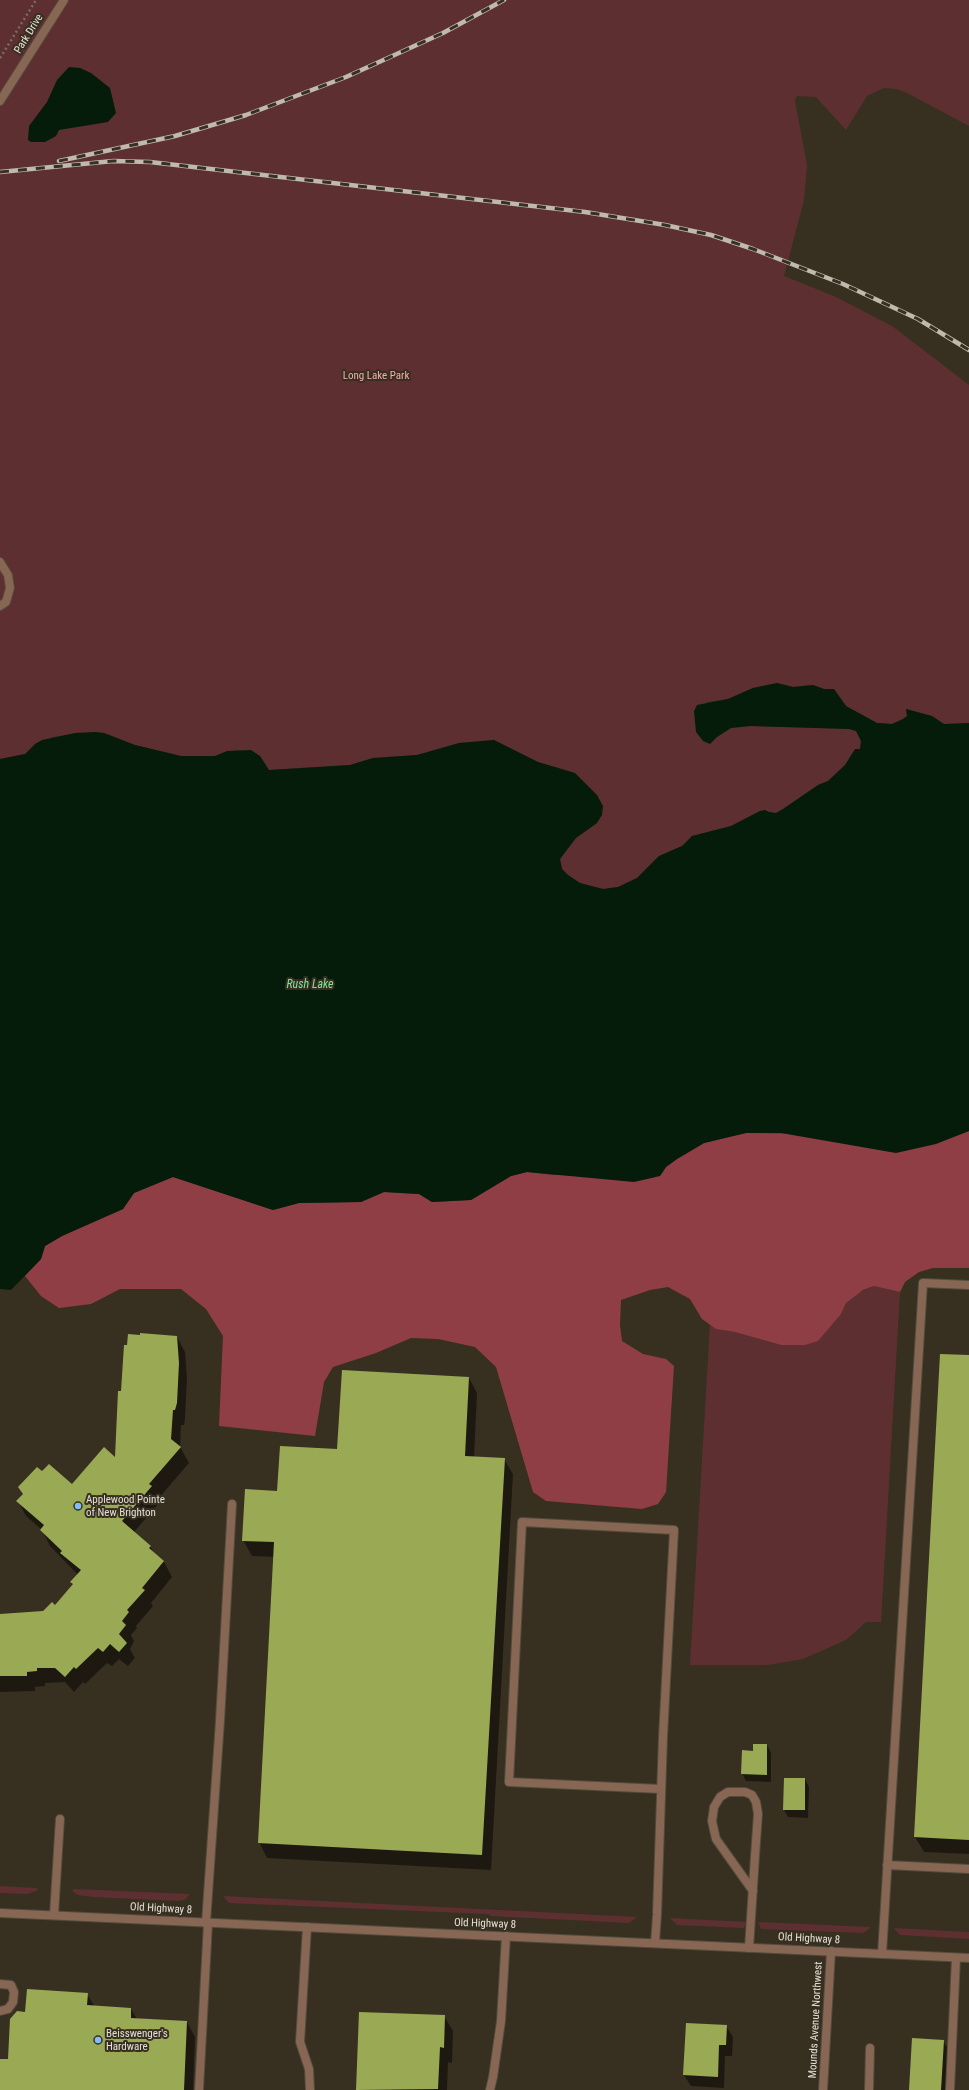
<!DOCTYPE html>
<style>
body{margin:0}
canvas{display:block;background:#372f20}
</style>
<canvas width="969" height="2090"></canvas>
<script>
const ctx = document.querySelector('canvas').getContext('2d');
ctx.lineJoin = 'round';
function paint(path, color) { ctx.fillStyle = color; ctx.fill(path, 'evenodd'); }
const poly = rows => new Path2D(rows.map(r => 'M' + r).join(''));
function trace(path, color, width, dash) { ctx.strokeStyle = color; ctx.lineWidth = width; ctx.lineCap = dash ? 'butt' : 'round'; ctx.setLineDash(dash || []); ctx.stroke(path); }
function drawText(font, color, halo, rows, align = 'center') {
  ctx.font = font + ' "Roboto Condensed",sans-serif'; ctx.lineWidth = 4; ctx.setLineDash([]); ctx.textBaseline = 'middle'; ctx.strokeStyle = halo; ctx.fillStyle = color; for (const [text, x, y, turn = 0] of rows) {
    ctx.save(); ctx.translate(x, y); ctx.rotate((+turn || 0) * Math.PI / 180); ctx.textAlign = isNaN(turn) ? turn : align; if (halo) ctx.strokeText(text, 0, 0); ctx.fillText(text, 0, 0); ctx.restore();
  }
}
paint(poly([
 [0,0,969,0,969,126,909,94,897,89,884,88,867,96,846,130,816,97,797,96,795,101,807,165,804,200,784,276,836,297,892,326,969,385,969,723,944,724,932,716,906,709,907,716,903,719,892,724,877,723,846,706,834,689,824,689,813,685,793,687,777,683,753,688,728,699,706,702,717,737,731,728,750,726,849,729,856,731,861,741,860,749,851,756,845,765,828,781,818,785,783,809,776,813,760,811,731,826,700,834,682,846,659,856,637,878,618,887,603,889,580,883,568,875,562,869,560,859,567,849,576,838,597,823,575,773,538,762,494,740,459,743,417,755,373,758,350,765,269,770,260,756,237,750,215,756,181,756,135,745,104,733,95,732,52,737,25,754,0,759],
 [874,1286,900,1292,881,1622,866,1622,846,1640,803,1659,767,1665,690,1665,710,1324,716,1329,735,1332,781,1345,841,1314,846,1303,856,1294],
 [0,1886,37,1888,38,1890,28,1894,0,1893],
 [74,1889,190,1894,186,1899,179,1901,94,1897,78,1895,72,1891],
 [223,1896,637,1917,629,1923,491,1916,488,1914,229,1903],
 [670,1918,746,1922,744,1928,677,1925],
 [758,1922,870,1927,870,1928,863,1933,761,1929],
 [894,1928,969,1932,969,1939,900,1935]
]), '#5e2f31');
paint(poly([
 [969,1131,969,1268,933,1268,919,1272,905,1282,900,1292,874,1286,863,1290,846,1303,841,1314,818,1341,805,1345,781,1345,735,1332,716,1329,702,1319,690,1299,668,1287,650,1290,621,1300,620,1325,622,1341,643,1354,666,1359,674,1366,666,1492,658,1504,642,1509,546,1501,533,1492,496,1367,475,1347,438,1339,411,1338,376,1353,333,1367,324,1382,315,1436,219,1426,223,1336,206,1309,181,1289,120,1289,91,1304,59,1308,41,1296,25,1276,41,1259,45,1246,62,1236,123,1209,134,1193,173,1177,273,1210,299,1203,361,1202,384,1192,419,1194,432,1202,471,1200,511,1176,527,1172,554,1175,660,1176,666,1167,677,1159,704,1143,746,1133,958,1135]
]), '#903e45');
paint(poly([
 [69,67,80,68,91,73,110,88,116,113,108,122,59,130,56,136,45,142,31,142,28,140,29,126,47,102,57,80],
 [777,683,793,687,813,685,824,689,834,689,846,706,877,723,892,724,903,719,907,716,906,709,932,716,944,724,969,723,969,1131,936,1144,896,1153,781,1133,746,1133,704,1143,677,1159,666,1167,660,1176,634,1182,527,1172,511,1176,471,1200,432,1202,419,1194,384,1192,361,1202,299,1203,273,1210,173,1177,134,1193,123,1209,62,1236,45,1246,41,1259,11,1290,0,1289,0,759,25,754,35,744,42,740,75,733,95,732,104,733,135,745,181,756,215,756,227,751,251,750,260,756,269,770,350,765,373,758,417,755,459,743,494,740,538,762,575,773,597,795,603,806,602,815,597,823,576,838,560,859,562,869,568,875,580,883,603,889,618,887,637,878,659,856,682,846,692,836,731,826,760,811,765,810,769,812,776,813,783,809,818,785,828,781,845,765,855,749,860,749,861,741,856,731,849,729,750,726,731,728,717,737,710,744,703,741,696,732,694,711,697,705,728,699,753,688]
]), '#051c0b');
paint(poly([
 [177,1337,185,1352,187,1379,185,1419,184,1425,181,1425,180,1447,189,1463,158,1499,160,1502,134,1532,150,1546,155,1555,164,1562,172,1577,151,1603,153,1606,136,1626,137,1628,131,1635,134,1641,130,1649,135,1658,128,1666,119,1659,112,1666,107,1663,85,1684,83,1682,74,1692,65,1682,45,1683,45,1686,35,1687,35,1691,0,1692,0,1615,44,1612,55,1606,74,1585,72,1582,78,1575,50,1546,42,1530,26,1516,18,1501,42,1472,72,1485,116,1459,122,1392],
 [969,1356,969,1854,924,1852,915,1837],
 [469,1378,477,1393,474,1458,504,1459,513,1474,491,1870,267,1858,259,1842,275,1557,252,1556,243,1540,278,1492,338,1450],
 [767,1745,771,1753,771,1782,746,1781,742,1773,754,1752],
 [805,1779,809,1787,808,1818,788,1817,784,1810],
 [87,1994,95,2007,131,2009,137,2019,187,2022,195,2037,193,2090,0,2090,0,2083,26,2013],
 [360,2013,444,2016,453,2031,452,2063,448,2062,447,2090,357,2090],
 [726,2026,733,2037,732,2056,725,2056,724,2088,691,2086,684,2075],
 [943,2041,950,2052,948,2090,910,2090]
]), '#0007');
paint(poly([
 [140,1333,177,1336,179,1363,177,1403,175,1410,173,1410,171,1439,181,1447,149,1484,152,1486,122,1521,151,1546,149,1548,164,1561,142,1588,145,1590,127,1610,129,1612,122,1621,126,1625,119,1634,127,1643,119,1652,110,1644,103,1652,98,1648,76,1669,74,1667,65,1677,55,1668,37,1668,37,1671,27,1672,27,1676,0,1676,0,1614,43,1611,52,1602,55,1605,73,1584,70,1582,81,1570,60,1553,62,1551,40,1530,44,1525,16,1501,23,1494,18,1487,37,1467,42,1471,49,1464,72,1484,104,1447,115,1457,118,1391,121,1391,124,1345,127,1345,128,1334,140,1335],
 [940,1354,969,1355,969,1840,914,1837],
 [342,1370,469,1377,465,1456,505,1458,482,1855,258,1843,274,1542,242,1541,245,1489,277,1491,280,1446,337,1449],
 [753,1744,767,1744,767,1775,741,1774,742,1750,753,1751],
 [784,1778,805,1778,805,1810,783,1810],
 [27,1989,88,1993,87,2005,131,2008,131,2018,187,2021,184,2090,0,2090,0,2059,8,2059,10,2019,17,2011,25,2012],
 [359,2012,445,2015,444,2048,440,2047,438,2089,356,2090],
 [686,2023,727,2025,726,2045,719,2045,718,2077,683,2075],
 [912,2038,944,2040,941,2090,909,2090]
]), '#9aa954');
const service = poly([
 [0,562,8,575,10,588,6,602,0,606],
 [887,1865,969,1869],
 [54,1915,60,1819],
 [206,1923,220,1721,232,1504],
 [307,1927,300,2042,309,2069,310,2090],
 [655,1943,657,1915,663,1737,674,1530,522,1522,509,1782,661,1789],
 [749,1948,755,1856,758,1814,756,1802,752,1795,745,1792,728,1792,720,1797,714,1807,712,1821,716,1839,753,1891],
 [882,1954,923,1283,969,1285],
 [0,1984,11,1985,14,1992,13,2002,8,2009,0,2011],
 [199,2090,208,1923],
 [490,2090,493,2077,501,2021,506,1936],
 [869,2090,870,2048],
 [950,2090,956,1958]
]);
const minor = poly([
 [0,101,64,0],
 [823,2090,831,1951]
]);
const tertiary = poly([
 [0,1913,969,1958]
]);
trace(service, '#534b3d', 10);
trace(minor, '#534b3d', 10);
trace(tertiary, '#534b3d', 10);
trace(poly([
 [0,58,36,0]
]), '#766f62', 2.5, [2, 3]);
trace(service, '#876754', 8);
trace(minor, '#876754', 8);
trace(tertiary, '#876754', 8);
const rail = poly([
 [59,161,175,136,246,115,346,77,443,33,504,0],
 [0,172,113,161,150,162,585,212,665,225,711,235,753,249,843,284,918,319,969,350]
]);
trace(rail, '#bfb9ae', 4.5);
trace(rail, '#372f20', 3, [9]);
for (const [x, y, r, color] of [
 [78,1506,4,"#83bcfa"],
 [98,2040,4,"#83bcfa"]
]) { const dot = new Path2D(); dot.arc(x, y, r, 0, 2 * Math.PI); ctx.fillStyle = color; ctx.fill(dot); trace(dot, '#372f20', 1.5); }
drawText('11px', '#e5e0d6', '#372f20', [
 ["Park Drive",29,34,-58],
 ["Old Highway 8",161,1909,3],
 ["Old Highway 8",485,1924,2],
 ["Old Highway 8",809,1939,3],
 ["Mounds Avenue Northwest",816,2020,-87]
]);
drawText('11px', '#f4acad', '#372f20', [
 ["Long Lake Park",376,376]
]);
drawText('11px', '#e5e0d6', '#372f20', [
 ["Applewood Pointe",86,1500],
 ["of New Brighton",86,1513],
 ["Beisswenger's",106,2034],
 ["Hardware",106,2047]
], 'left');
drawText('italic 12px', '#7ee49a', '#372f20', [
 ["Rush Lake",310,985]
]);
</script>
